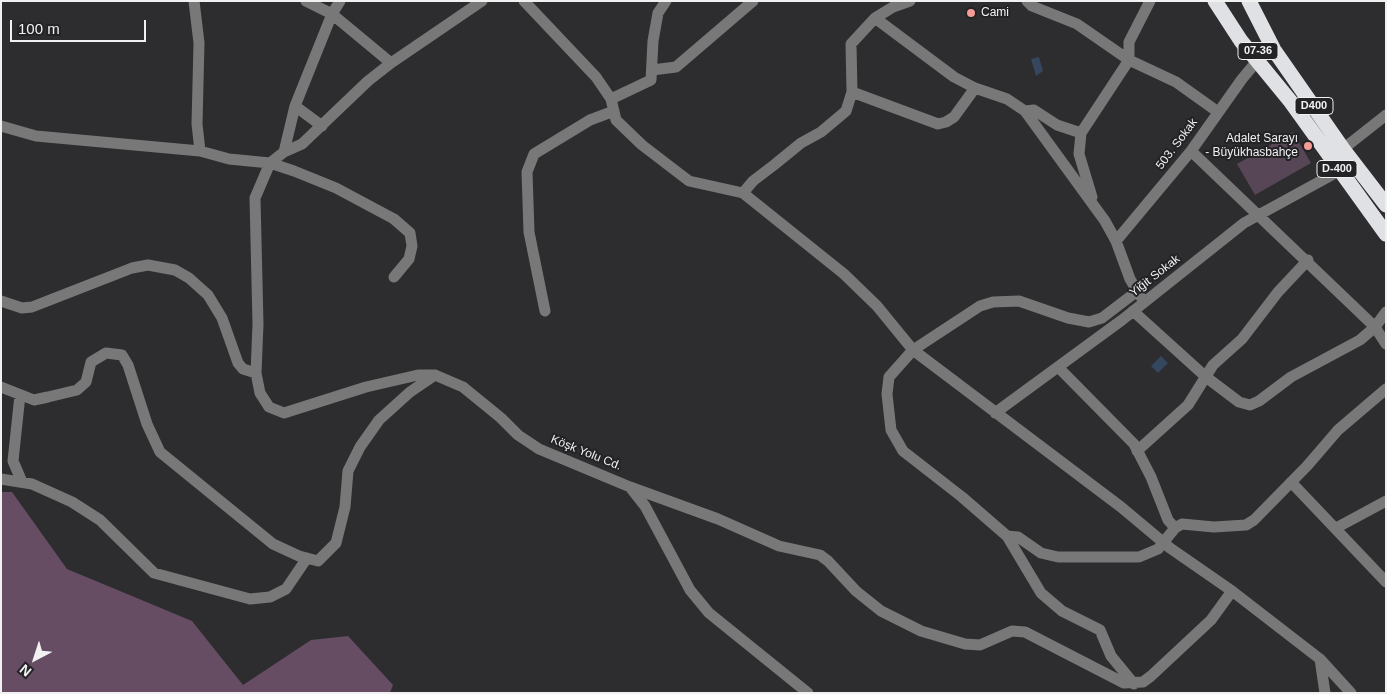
<!DOCTYPE html>
<meta charset="utf-8">
<style>
body{margin:0}
#map{position:relative;width:1387px;height:694px;overflow:hidden;background:#2d2c2f;font-family:Arial,sans-serif}
canvas{display:block}
.frame{position:absolute;inset:0;border:2px solid #f1f1f2;pointer-events:none}
.north{position:absolute;left:10px;top:634px;width:50px;height:50px;-webkit-text-stroke:4px #232225;paint-order:stroke;rotate:220deg;font-size:14px;font-weight:700;line-height:20px;text-align:center;color:#f1f1f2}
.north::after{content:'';display:block;margin:auto;width:18px;height:22px;background:#f1f1f2;clip-path:polygon(50% 0,100% 100%,50% 72%,0 100%)}
.scale{position:absolute;left:10px;top:20px;width:136px;height:22px;box-sizing:border-box;border:2px solid #f1f1f2;border-top:0;padding-left:6px;font-size:15px;line-height:18px;white-space:nowrap;color:#f1f1f2;-webkit-text-stroke:4px #232225;paint-order:stroke}
</style>
<div id="map">
<canvas width="1387" height="694"></canvas>
<div class="frame"></div>
<div class="north">N</div>
<div class="scale">100 m</div>
</div>
<script>
const ctx = document.querySelector('canvas').getContext('2d');
ctx.lineJoin = 'round';
function paint(path, color) { ctx.fillStyle = color; ctx.fill(path, 'evenodd'); }
const poly = rows => new Path2D(rows.map(r => 'M' + r).join(''));
function trace(path, color, width, dash) { ctx.strokeStyle = color; ctx.lineWidth = width; ctx.lineCap = dash ? 'butt' : 'round'; ctx.setLineDash(dash || []); ctx.stroke(path); }
function drawText(font, color, halo, rows, align = 'center') {
  ctx.font = font + ' Arial,sans-serif'; ctx.lineWidth = 4; ctx.setLineDash([]); ctx.textBaseline = 'middle'; ctx.strokeStyle = halo; ctx.fillStyle = color; for (const [text, x, y, turn = 0] of rows) {
    ctx.save(); ctx.translate(x, y); ctx.rotate((+turn || 0) * Math.PI / 180); ctx.textAlign = isNaN(turn) ? turn : align; if (halo) ctx.strokeText(text, 0, 0); ctx.fillText(text, 0, 0); ctx.restore();
  }
}
paint(poly([
 [1293,132,1311,163,1255,195,1237,164]
]), '#574656');
paint(poly([
 [1,492,12,492,67,569,192,621,243,685,311,640,348,636,393,685,390,693,1,693]
]), '#664d64');
paint(poly([
 [1039,57,1043,71,1036,76,1031,59],
 [1161,356,1168,363,1158,373,1151,366]
]), '#34475f');
trace(poly([
 [194,1,199,43,197,124,200,151],
 [306,1,332,14,391,63],
 [482,1,391,63,368,81,302,144,284,152,270,163,255,198,258,324,256,373,260,393,269,407,284,413,366,387,418,375,435,375,463,387,501,418,518,435,539,449,630,487,645,506,690,590,709,613,808,693],
 [524,1,596,77,611,99,616,120,642,145,689,181,743,193,844,274,877,306,913,350,1121,507,1170,548,1232,591,1320,659,1351,693],
 [1027,1,1032,6,1077,24,1129,60,1176,82,1218,112],
 [875,18,954,77,975,88,1007,99,1025,111,1105,221,1116,241,1130,279,1140,296],
 [652,70,676,67,753,1],
 [852,92,938,124,946,122,954,117,975,88],
 [611,99,651,80,653,41,658,13,666,1],
 [295,106,322,126],
 [1025,111,1034,110,1057,125,1081,133],
 [1,126,36,136,200,151,229,159,270,163,294,171,336,188,394,219,410,233,412,246,409,259,394,277],
 [1343,149,1386,115],
 [284,152,295,106,332,14,340,1],
 [743,193,753,181,774,165,801,143,821,132,846,111,852,92,851,44,875,18,893,7,910,1],
 [1092,197,1079,154,1081,133,1129,60,1129,42,1150,1],
 [1116,241,1191,151,1242,79,1257,61],
 [1,301,22,308,32,307,132,268,148,265,175,270,189,278,208,295,222,318,238,363,243,369,256,373],
 [545,311,529,232,527,172,534,154,590,120,614,111],
 [1133,311,1206,377,1239,402,1250,405,1259,401,1291,377,1360,340,1375,327,1191,151],
 [1386,312,1375,327,1386,344],
 [1058,367,1134,444,1151,477,1168,520,1175,528],
 [1,387,34,400,48,397,77,390,86,382,91,362,106,353,122,355,128,365,147,424,160,452,273,544,299,556,318,561,336,543,345,507,348,471,360,447,379,420,410,392,435,375],
 [20,395,13,461,22,482],
 [995,413,1122,320,1244,223,1339,171],
 [1137,451,1188,405,1213,365,1242,339,1278,292,1308,260],
 [1,479,32,484,72,502,100,520,154,573,250,599,270,597,286,589,307,558],
 [1291,482,1386,582],
 [630,487,718,519,779,546,820,555,828,561,856,591,881,611,921,631,965,644,980,645,1012,631,1025,632,1124,683,1143,682,1151,676,1211,620,1232,591],
 [1336,528,1386,501],
 [1007,536,1018,537,1041,553,1058,557,1139,557,1158,549,1175,528,1182,524,1214,527,1246,525,1254,520,1307,466,1338,430,1386,389],
 [1320,659,1325,693],
 [1134,684,1111,656,1100,630,1062,611,1041,593,1007,536,962,497,903,451,891,430,887,394,889,377,913,350,980,306,993,302,1019,301,1068,318,1089,322,1102,318,1136,292]
]), '#787879', 11);
trace(poly([
 [1215,1,1241,41,1291,102,1386,234],
 [1249,1,1274,50,1343,149,1386,205]
]), '#e0e1e5', 15);
for (const [x, y, r, color] of [
 [971,13,5,"#f59c95"],
 [1308,146,5,"#f59c95"]
]) { const dot = new Path2D(); dot.arc(x, y, r, 0, 2 * Math.PI); ctx.fillStyle = color; ctx.fill(dot); trace(dot, '#232225', 2); }
for (const [x, y, w] of [
 [1258,51,40],
 [1314,106,38],
 [1337,169,40]
]) { const box = new Path2D(); box.roundRect(x - w / 2, y - 8.5, w, 17, 4); ctx.fillStyle = '#232225'; ctx.fill(box); trace(box, '#f1f1f2', 1); }
drawText('bold 11px', '#f1f1f2', null, [
 ["07-36",1258,51],
 ["D400",1314,106],
 ["D-400",1337,169]
]);
drawText('12px', '#f1f1f2', '#232225', [
 ["Cami",981,13],
 ["Adalet Sarayı",1298,139,"right"],
 ["- Büyükhasbahçe",1298,153,"right"]
], 'left');
drawText('12px', '#f1f1f2', '#232225', [
 ["503. Sokak",1177,144,-53],
 ["Yiğit Sokak",1155,276,-38],
 ["Köşk Yolu Cd.",586,453,22]
]);
</script>
